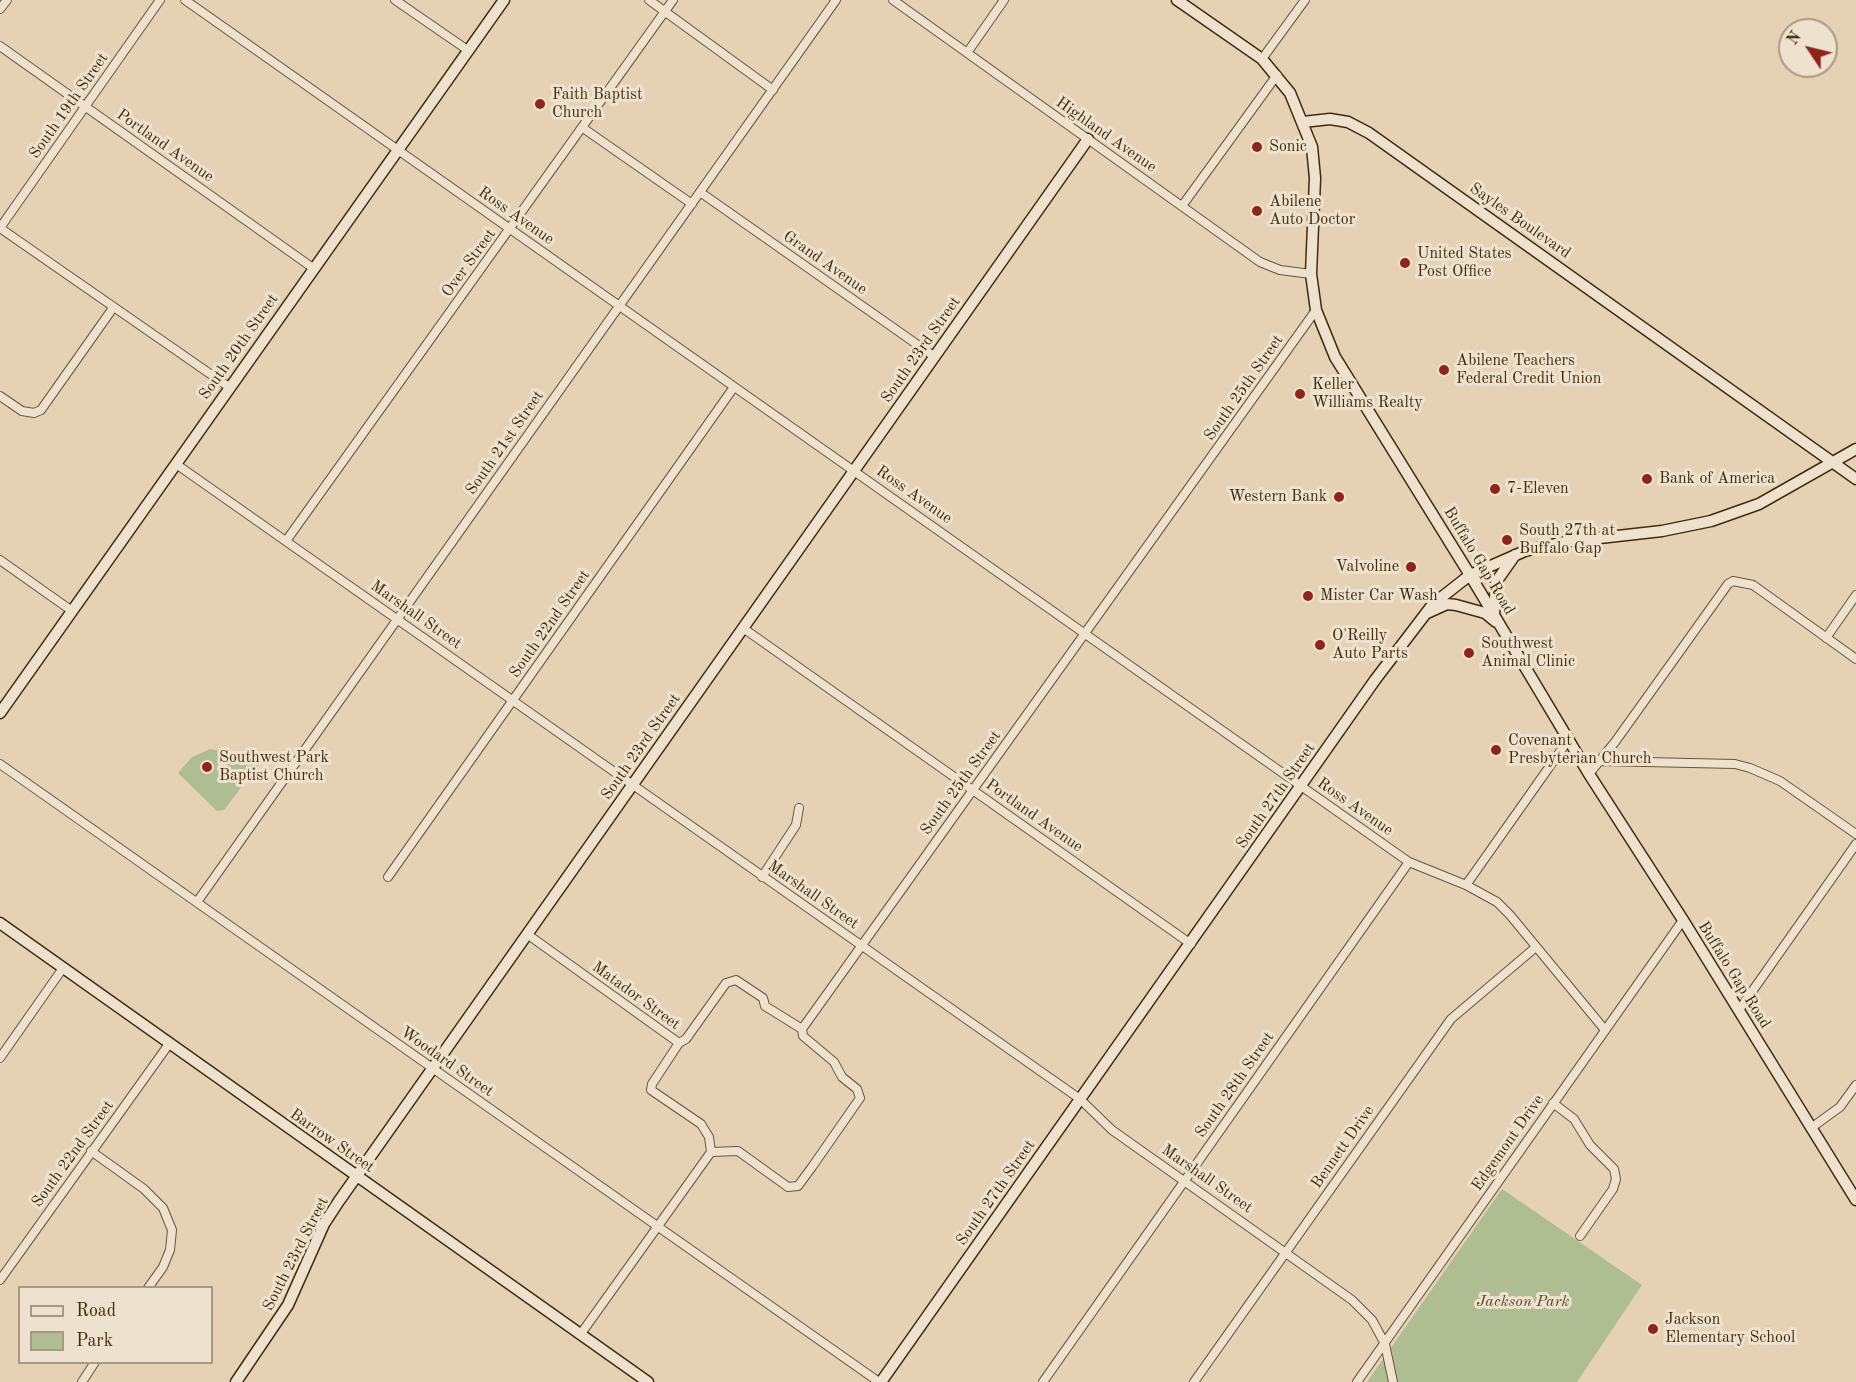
<!DOCTYPE html>
<style>
body{margin:0}
#map{position:relative;width:1856px;height:1382px;overflow:hidden;background:#e5d2b5;font-family:"Old Standard TT",serif}
canvas{display:block}
.legend{position:absolute;left:18px;top:1286px;width:195px;height:78px;box-sizing:border-box;background:#eee2cf;border:2px solid #a99980;margin:0;padding:8px 10px;list-style:none;font-size:18px;color:#412b09}
.legend li{display:flex;align-items:center;gap:12px;height:30px}
.legend b{width:30px;border:2px solid #a99980}
.north{position:absolute;left:1778px;top:18px;width:60px;height:60px;box-sizing:border-box;background:#eee2cf;border:2px solid #a99980;border-radius:50%;rotate:305deg;font-size:16px;font-weight:700;line-height:24px;text-align:center;color:#412b09}
.north::after{content:'';display:block;margin:auto;width:21px;height:27px;background:#8f2418;clip-path:polygon(50% 0,100% 100%,50% 72%,0 100%)}
</style>
<div id="map">
<canvas width="1856" height="1382"></canvas>
<ul class="legend">
<li><b style="height:8px;background:#eee2cf"></b>Road</li>
<li><b style="height:16px;background:#afbd92"></b>Park</li>
</ul>
<div class="north">N</div>
</div>
<script>
const ctx = document.querySelector('canvas').getContext('2d');
ctx.lineJoin = 'round';
function paint(path, color) { ctx.fillStyle = color; ctx.fill(path, 'evenodd'); }
const poly = rows => new Path2D(rows.map(r => 'M' + r).join(''));
function trace(path, color, width, dash) { ctx.strokeStyle = color; ctx.lineWidth = width; ctx.lineCap = dash ? 'butt' : 'round'; ctx.setLineDash(dash || []); ctx.stroke(path); }
function drawText(font, color, halo, rows, align = 'center') {
  ctx.font = font + ' "Old Standard TT",serif'; ctx.lineWidth = 6; ctx.setLineDash([]); ctx.textBaseline = 'middle'; ctx.strokeStyle = halo; ctx.fillStyle = color; for (const [text, x, y, turn = 0] of rows) {
    ctx.save(); ctx.translate(x, y); ctx.rotate((+turn || 0) * Math.PI / 180); ctx.textAlign = isNaN(turn) ? turn : align; if (halo) ctx.strokeText(text, 0, 0); ctx.fillText(text, 0, 0); ctx.restore();
  }
}
paint(poly([
 [210,749,242,755,258,765,224,810,217,811,178,773,192,757],
 [1502,1189,1642,1285,1577,1382,1367,1382]
]), '#afbd92');
const street = poly([
 [185,0,1409,862,1466,885,1497,902,1510,915,1605,1030],
 [395,0,469,51],
 [649,0,773,90],
 [893,0,1260,262,1280,270,1311,274],
 [0,9,7,0],
 [0,46,313,268],
 [967,53,1004,0],
 [1262,59,1305,0],
 [583,128,692,204],
 [700,192,935,357],
 [1182,206,1277,75],
 [0,228,160,0],
 [0,228,229,387],
 [0,396,22,411,34,413,41,410,113,308],
 [176,464,1080,1099,1112,1130,1352,1300,1372,1320,1385,1344,1393,1382],
 [286,541,673,0],
 [0,560,72,611],
 [743,628,1191,944],
 [1826,638,1856,595],
 [1601,761,1735,764,1750,768,1780,781,1856,834],
 [0,764,879,1382],
 [1589,774,1615,742,1728,584,1733,581,1753,585,1856,659],
 [388,877,734,387],
 [762,877,796,825,799,808],
 [1466,885,1569,739],
 [197,902,836,0],
 [527,934,679,1043,686,1039,726,983,736,980,763,998,765,1006,802,1029],
 [1739,1010,1856,844],
 [0,1058,63,968],
 [1553,1103,1574,1119,1590,1145,1614,1169,1616,1179,1613,1189,1580,1236],
 [1811,1128,1840,1107,1856,1085],
 [91,1151,144,1189,163,1208,172,1230,170,1250,163,1267,148,1288],
 [711,1152,738,1151,788,1187,798,1186,812,1167,860,1098,857,1089,842,1077,834,1062,803,1036,802,1029,1316,310],
 [0,1280,169,1044],
 [580,1335,711,1152,709,1137,701,1124,651,1090,652,1084,679,1043],
 [82,1382,95,1362],
 [1043,1382,1409,862],
 [1194,1382,1451,1019,1536,947],
 [1357,1382,1683,920]
]);
const secondary = poly([
 [1177,0,1262,59,1290,93,1312,147,1315,178,1311,274,1316,310,1335,357,1470,575,1589,774,1683,920,1856,1200],
 [1303,122,1330,119,1348,122,1369,133,1856,479],
 [1427,613,1447,604,1456,605,1485,613,1496,622],
 [1494,615,1496,582,1515,555],
 [0,713,504,0],
 [0,923,648,1382],
 [236,1382,288,1305,324,1224,339,1201,1088,139],
 [881,1382,1375,680,1433,604,1470,575,1525,551,1564,542,1662,531,1711,521,1759,504,1856,449]
]);
trace(street, '#6a5534', 10);
trace(secondary, '#412b09', 13);
trace(street, '#eee2cf', 8);
trace(secondary, '#eee2cf', 10);
for (const [x, y, r, color] of [
 [540,104,6,"#8f2418"],
 [1257,147,6,"#8f2418"],
 [1257,211,6,"#8f2418"],
 [1405,263,6,"#8f2418"],
 [1444,370,6,"#8f2418"],
 [1300,394,6,"#8f2418"],
 [1647,479,6,"#8f2418"],
 [1495,489,6,"#8f2418"],
 [1339,497,6,"#8f2418"],
 [1507,540,6,"#8f2418"],
 [1411,567,6,"#8f2418"],
 [1308,596,6,"#8f2418"],
 [1320,645,6,"#8f2418"],
 [1469,653,6,"#8f2418"],
 [1496,750,6,"#8f2418"],
 [207,767,6,"#8f2418"],
 [1653,1329,6,"#8f2418"]
]) { const dot = new Path2D(); dot.arc(x, y, r, 0, 2 * Math.PI); ctx.fillStyle = color; ctx.fill(dot); trace(dot, '#eee2cf', 2); }
drawText('16px', '#412b09', '#eee2cf', [
 ["Faith Baptist",552,95],
 ["Church",552,113],
 ["Sonic",1269,147],
 ["Abilene",1269,202],
 ["Auto Doctor",1269,220],
 ["United States",1417,254],
 ["Post Office",1417,272],
 ["Abilene Teachers",1456,361],
 ["Federal Credit Union",1456,379],
 ["Keller",1312,385],
 ["Williams Realty",1312,403],
 ["Bank of America",1659,479],
 ["7-Eleven",1507,489],
 ["Western Bank",1327,497,"right"],
 ["South 27th at",1519,531],
 ["Buffalo Gap",1519,549],
 ["Valvoline",1399,567,"right"],
 ["Mister Car Wash",1320,596],
 ["O'Reilly",1332,636],
 ["Auto Parts",1332,654],
 ["Southwest",1481,644],
 ["Animal Clinic",1481,662],
 ["Covenant",1508,741],
 ["Presbyterian Church",1508,759],
 ["Southwest Park",219,758],
 ["Baptist Church",219,776],
 ["Jackson",1665,1320],
 ["Elementary School",1665,1338]
], 'left');
drawText('16px', '#412b09', '#eee2cf', [
 ["South 19th Street",69,106,-55],
 ["Highland Avenue",1106,135,35],
 ["Portland Avenue",165,146,35],
 ["Ross Avenue",516,216,35],
 ["Sayles Boulevard",1520,221,35],
 ["Over Street",469,263,-54],
 ["Grand Avenue",825,263,35],
 ["South 20th Street",239,347,-55],
 ["South 23rd Street",921,350,-55],
 ["South 25th Street",1244,388,-55],
 ["South 21st Street",505,443,-55],
 ["Ross Avenue",914,495,35],
 ["Buffalo Gap Road",1479,561,59],
 ["Marshall Street",416,615,35],
 ["South 22nd Street",550,624,-55],
 ["South 23rd Street",641,747,-55],
 ["South 25th Street",961,783,-54],
 ["South 27th Street",1276,796,-55],
 ["Ross Avenue",1355,807,35],
 ["Portland Avenue",1034,816,35],
 ["Marshall Street",813,895,35],
 ["Buffalo Gap Road",1734,975,58],
 ["Matador Street",636,996,36],
 ["Woodard Street",447,1062,35],
 ["South 28th Street",1235,1085,-55],
 ["Barrow Street",332,1141,35],
 ["Edgemont Drive",1508,1143,-55],
 ["Bennett Drive",1343,1147,-55],
 ["South 22nd Street",73,1154,-54],
 ["Marshall Street",1207,1179,35],
 ["South 27th Street",996,1193,-55],
 ["South 23rd Street",296,1254,-63]
]);
drawText('italic 16px', '#574824', '#eee2cf', [
 ["Jackson Park",1523,1302]
]);
</script>
